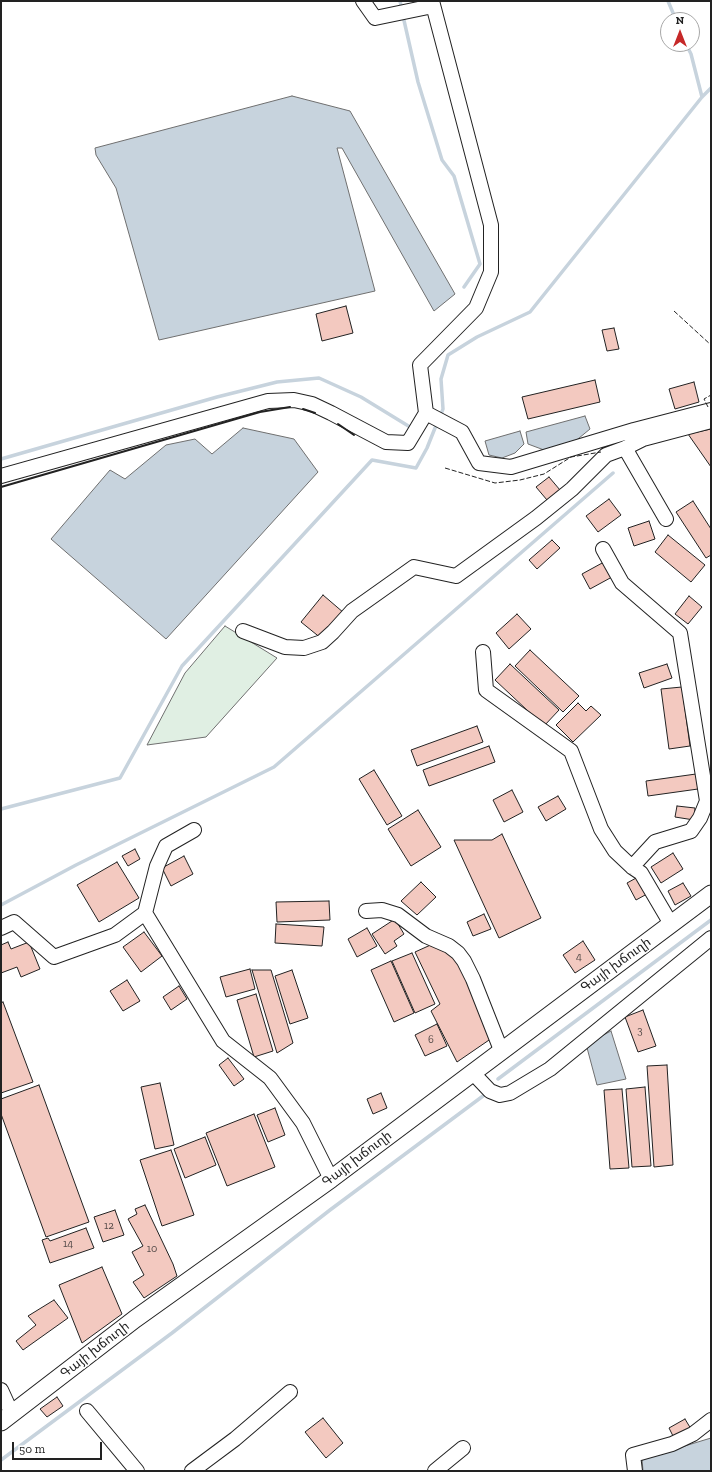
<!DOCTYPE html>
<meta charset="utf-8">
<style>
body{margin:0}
#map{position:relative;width:712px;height:1472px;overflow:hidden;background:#fff;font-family:"Zilla Slab",serif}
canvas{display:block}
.frame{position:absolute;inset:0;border:2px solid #222;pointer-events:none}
.north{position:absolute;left:660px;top:12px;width:40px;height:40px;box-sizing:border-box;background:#fff;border:1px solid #a7a7a7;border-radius:50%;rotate:0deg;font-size:11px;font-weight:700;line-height:16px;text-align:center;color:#222}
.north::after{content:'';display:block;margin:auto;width:14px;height:18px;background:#c62828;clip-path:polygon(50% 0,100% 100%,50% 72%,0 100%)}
.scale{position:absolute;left:12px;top:1442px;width:90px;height:18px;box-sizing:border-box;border:2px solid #222;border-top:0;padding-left:5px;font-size:12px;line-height:14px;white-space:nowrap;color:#222;-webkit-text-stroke:3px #fff;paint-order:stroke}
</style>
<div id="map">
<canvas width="712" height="1472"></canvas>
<div class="frame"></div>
<div class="north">N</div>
<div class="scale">50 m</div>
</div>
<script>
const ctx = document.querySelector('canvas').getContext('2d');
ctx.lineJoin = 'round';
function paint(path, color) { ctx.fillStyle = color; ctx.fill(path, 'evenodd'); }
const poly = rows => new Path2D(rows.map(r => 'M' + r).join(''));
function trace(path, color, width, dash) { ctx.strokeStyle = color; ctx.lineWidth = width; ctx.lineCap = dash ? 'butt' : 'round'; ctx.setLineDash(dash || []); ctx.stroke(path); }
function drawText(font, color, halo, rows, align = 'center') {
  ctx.font = font + ' "Zilla Slab","Noto Sans Armenian",serif'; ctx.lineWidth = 3; ctx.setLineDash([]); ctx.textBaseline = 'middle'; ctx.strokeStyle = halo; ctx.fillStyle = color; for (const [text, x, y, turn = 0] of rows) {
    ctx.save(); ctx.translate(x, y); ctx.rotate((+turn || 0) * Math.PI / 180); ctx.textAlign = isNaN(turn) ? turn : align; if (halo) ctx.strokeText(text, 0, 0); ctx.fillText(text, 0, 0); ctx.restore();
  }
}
const green = poly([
 [225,626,277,658,206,737,147,745,185,673,225,626]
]);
paint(green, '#e0efe3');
trace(green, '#6f6f6f', 1);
const water = poly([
 [292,96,350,111,455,294,434,311,342,148,337,148,375,291,159,340,116,188,96,155,95,148,292,96],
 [585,416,590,429,573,443,544,450,528,444,526,432,585,416],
 [243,428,294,439,318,472,166,639,51,539,110,470,125,479,166,445,195,439,212,454,243,428],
 [520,431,524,444,515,453,502,458,489,455,485,441,520,431],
 [611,1031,626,1079,597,1085,586,1044,611,1031],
 [711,1438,711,1471,643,1471,642,1459,711,1438]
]);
paint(water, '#c7d3dd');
trace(water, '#6f6f6f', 1);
trace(poly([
 [400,1,402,10],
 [668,1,676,20],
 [403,16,418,82,442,160,454,176,480,264,464,287],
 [686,44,691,54,702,97],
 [440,417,443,409,441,379,448,355,477,337,530,312,702,97,711,88],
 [1,459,217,397,277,382,319,378,361,397,410,427],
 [1,809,120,778,182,666,372,460,416,468,427,448,437,423],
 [1,905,76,865,274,767,613,473],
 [498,1079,711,920],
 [1,1460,172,1333,330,1210,483,1096]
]), '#c7d3dd', 3.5);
const building = poly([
 [346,306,353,333,322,341,316,314,346,306],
 [614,328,619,349,607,351,602,330,614,328],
 [595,380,600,402,528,419,522,397,595,380],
 [694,382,699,402,675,409,669,389,694,382],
 [711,429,711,467,688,434,711,429],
 [549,477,560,490,547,500,536,487,549,477],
 [609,499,621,515,598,532,586,516,609,499],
 [693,501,711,529,711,555,706,558,676,512,693,501],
 [649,521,655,539,634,546,628,528,649,521],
 [668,535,705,565,691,582,655,552,668,535],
 [552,540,560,548,537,569,529,560,552,540],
 [604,562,612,577,590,589,582,574,604,562],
 [323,595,344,613,322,639,301,622,323,595],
 [689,596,702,607,688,624,675,614,689,596],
 [517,614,531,629,509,649,496,633,517,614],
 [530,650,579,696,563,712,515,666,530,650],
 [510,664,559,710,544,726,495,680,510,664],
 [667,664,672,678,644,688,639,673,667,664],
 [682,687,690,746,669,749,661,689,682,687],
 [578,703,586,711,591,706,601,715,573,742,556,725,578,703],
 [477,726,483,742,417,766,411,750,477,726],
 [489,746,495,762,429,786,423,770,489,746],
 [374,770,402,816,387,825,359,779,374,770],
 [696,774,698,789,648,796,646,781,696,774],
 [512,790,523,812,504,822,493,800,512,790],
 [558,796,566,809,546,821,538,807,558,796],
 [677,806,695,808,694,820,675,817,677,806],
 [418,810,441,847,411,866,388,829,418,810],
 [502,834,541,918,499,938,454,840,492,840,502,834],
 [135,849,140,859,128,866,122,856,135,849],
 [673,853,683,869,661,883,651,867,673,853],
 [184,856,193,874,171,886,162,868,184,856],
 [117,862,139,898,99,922,77,885,117,862],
 [638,877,647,894,636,900,627,883,638,877],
 [421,882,436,897,417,915,401,901,421,882],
 [683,883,691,896,675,905,668,891,683,883],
 [329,901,330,920,277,922,276,902,329,901],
 [484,914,491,929,473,936,467,922,484,914],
 [395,919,404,934,394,941,397,946,385,954,372,934,395,919],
 [276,924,324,927,322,946,275,943,276,924],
 [367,928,377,946,357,957,348,939,367,928],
 [144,932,162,956,141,972,123,947,144,932],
 [583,941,595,960,575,973,563,955,583,941],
 [8,942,11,949,29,942,40,969,21,977,17,967,1,973,1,945,8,942],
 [435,943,459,957,492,1038,457,1062,431,1011,440,1004,415,952,435,943],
 [412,953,435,1004,415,1013,392,961,412,953],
 [391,961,414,1013,394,1022,371,970,391,961],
 [250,969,255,989,226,997,220,977,250,969],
 [252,970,271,970,293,1043,277,1053,252,970],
 [292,970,308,1018,290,1024,275,976,292,970],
 [127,980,140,1001,123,1011,110,991,127,980],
 [179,986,187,999,171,1010,163,997,179,986],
 [256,994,273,1051,254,1057,237,1000,256,994],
 [3,1002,33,1082,1,1093,1,1003,3,1002],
 [643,1010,656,1046,638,1052,625,1017,643,1010],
 [437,1024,447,1046,425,1056,415,1035,437,1024],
 [228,1058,244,1079,234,1086,219,1065,228,1058],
 [667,1065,673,1165,654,1167,647,1066,667,1065],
 [160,1083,174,1145,155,1149,141,1087,160,1083],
 [39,1085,89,1222,46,1237,1,1114,1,1099,39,1085],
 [645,1087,651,1166,632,1167,626,1089,645,1087],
 [622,1089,629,1168,610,1169,604,1090,622,1089],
 [381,1093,387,1108,373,1114,367,1099,381,1093],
 [275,1108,285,1135,268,1142,257,1115,275,1108],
 [254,1114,275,1167,227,1186,206,1133,254,1114],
 [205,1137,216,1165,185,1178,174,1149,205,1137],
 [171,1150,194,1215,162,1226,140,1160,171,1150],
 [145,1205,173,1264,177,1276,144,1298,133,1282,144,1275,132,1252,143,1246,128,1219,137,1214,135,1209,145,1205],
 [115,1210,124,1235,103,1242,94,1217,115,1210],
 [86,1228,94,1248,50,1263,42,1240,48,1238,50,1241,86,1228],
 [102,1267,122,1314,82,1343,59,1285,102,1267],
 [54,1300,68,1318,23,1350,16,1341,36,1325,28,1316,54,1300],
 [57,1397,63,1406,47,1417,40,1409,57,1397],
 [323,1418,343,1443,326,1458,305,1432,323,1418],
 [685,1419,691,1429,674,1438,669,1428,685,1419]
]);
paint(building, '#f3c9c0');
trace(building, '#222', 1);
const minor = poly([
 [363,1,375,18,433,6],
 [426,413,462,432,479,463,511,467,634,430,711,410],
 [1,476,268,401,294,400,312,404,331,413,386,442,408,443,426,413,420,365,476,308,491,272,491,225,432,1],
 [666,519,625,448,643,439,711,421],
 [603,549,622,583,680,633,707,801,700,818,691,831,655,842,632,867],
 [243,631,285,647,304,648,322,642,333,632,352,611,414,567,456,576,536,518,572,489,606,455,625,448],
 [483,652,486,690,571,751,601,829,615,851,632,867,641,873,671,924],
 [366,911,382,910,398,915,426,936,449,946,458,953,464,961,473,979,501,1050],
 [145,913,223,1041,270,1078,303,1123,331,1179],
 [1,928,14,922,54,957,115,935,145,913,157,866,166,846,194,830],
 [472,1072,490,1091,500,1095,510,1093,550,1069,711,938],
 [1,1390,12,1414],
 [87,1411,137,1471],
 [192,1471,235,1439,290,1392],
 [435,1471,463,1448],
 [635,1471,633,1455,672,1444,693,1434,711,1420]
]);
const major = poly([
 [1,1422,135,1319,331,1179,711,894]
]);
trace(minor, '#222', 16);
trace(major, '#222', 19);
trace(minor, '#fff', 14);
trace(major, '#fff', 17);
trace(poly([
 [674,311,711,345],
 [708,407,704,399,711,395],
 [445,468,495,483,520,480,544,474,571,457,601,452]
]), '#222', 1, [5, 2]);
trace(poly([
 [303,409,315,413],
 [338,424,354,435],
 [1,487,260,412,290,407]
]), '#222', 2);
drawText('11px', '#564c4a', null, [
 ["4",579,957],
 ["3",640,1031],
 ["6",431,1040],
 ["12",109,1226],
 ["14",68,1244],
 ["10",152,1249]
]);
drawText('13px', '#222', '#fff', [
 ["Գայի խճուղի",616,965,-36],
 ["Գայի խճուղի",357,1159,-37],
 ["Գայի խճուղի",95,1350,-38]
]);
</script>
